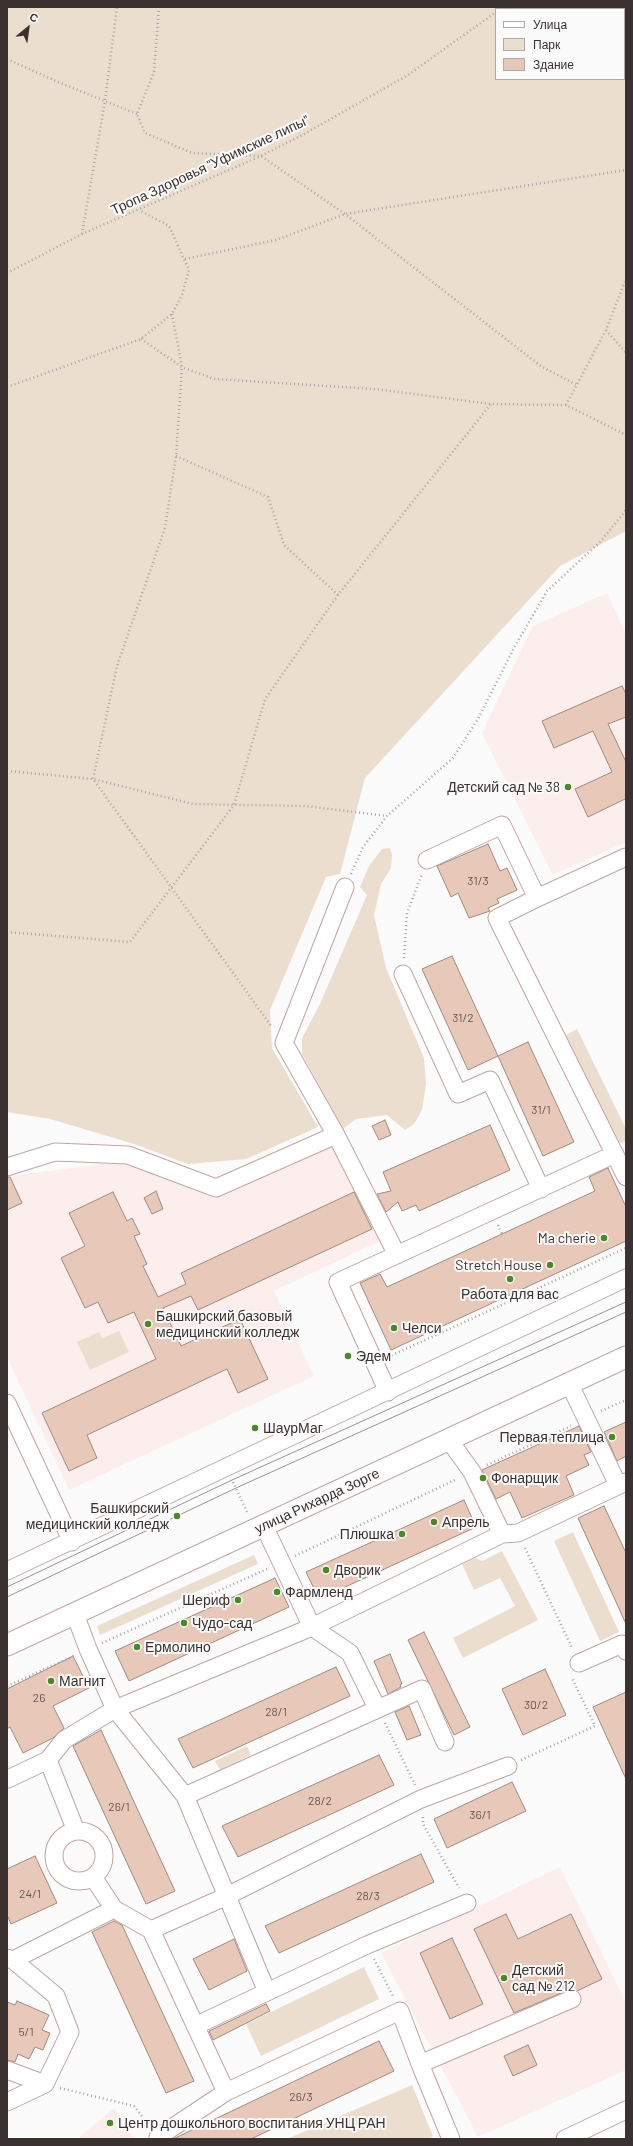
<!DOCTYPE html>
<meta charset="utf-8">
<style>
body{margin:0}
#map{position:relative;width:633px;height:2146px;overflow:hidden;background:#fbfbfb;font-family:Barlow,sans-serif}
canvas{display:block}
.frame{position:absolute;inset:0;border:8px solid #3b3130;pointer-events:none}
.legend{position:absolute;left:495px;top:8px;width:130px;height:72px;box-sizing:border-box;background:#fbfbfb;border:1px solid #aeaaaa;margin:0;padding:5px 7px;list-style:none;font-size:12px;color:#3b3130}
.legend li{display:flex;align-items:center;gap:8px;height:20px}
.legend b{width:20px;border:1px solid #aeaaaa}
.north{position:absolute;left:8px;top:8px;width:40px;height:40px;-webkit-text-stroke:3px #fbfbfb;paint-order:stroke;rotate:29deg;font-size:11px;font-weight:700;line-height:16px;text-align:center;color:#3b3130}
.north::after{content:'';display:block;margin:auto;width:14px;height:18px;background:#3b3130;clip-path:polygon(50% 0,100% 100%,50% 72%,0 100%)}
</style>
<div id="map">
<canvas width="633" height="2146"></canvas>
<div class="frame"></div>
<ul class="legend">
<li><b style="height:5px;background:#fff"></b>Улица</li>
<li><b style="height:11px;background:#ebdecf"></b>Парк</li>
<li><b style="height:11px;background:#e8c9b9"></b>Здание</li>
</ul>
<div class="north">С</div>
</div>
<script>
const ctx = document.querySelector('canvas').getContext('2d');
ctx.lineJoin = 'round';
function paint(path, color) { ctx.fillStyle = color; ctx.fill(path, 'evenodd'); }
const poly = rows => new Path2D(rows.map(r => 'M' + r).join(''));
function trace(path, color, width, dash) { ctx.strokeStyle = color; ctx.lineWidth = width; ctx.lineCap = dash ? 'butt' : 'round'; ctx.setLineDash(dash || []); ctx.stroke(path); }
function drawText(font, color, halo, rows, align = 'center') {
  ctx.font = font + ' Barlow,sans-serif'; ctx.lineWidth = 4; ctx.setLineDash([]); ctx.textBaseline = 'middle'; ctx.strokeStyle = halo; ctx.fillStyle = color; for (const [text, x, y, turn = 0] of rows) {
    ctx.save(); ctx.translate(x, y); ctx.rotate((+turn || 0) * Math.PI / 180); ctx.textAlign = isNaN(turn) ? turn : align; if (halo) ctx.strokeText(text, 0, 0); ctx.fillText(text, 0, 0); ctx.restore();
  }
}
paint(poly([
 [607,593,626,634,626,842,553,875,482,733,533,626],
 [339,1142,384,1239,274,1291,314,1376,69,1490,7,1357,7,1210,22,1203,9,1176,127,1161,215,1199],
 [560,1867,626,2003,626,2070,478,2137,381,1953],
 [114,2108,134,2139,77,2139]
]), '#fceeec');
paint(poly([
 [7,7,626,7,626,531,560,566,365,778,340,874,326,877,270,1010,272,1048,318,1127,246,1159,188,1164,134,1144,50,1119,7,1112],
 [496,9,624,9,624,79,496,79],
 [390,848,392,855,391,868,381,884,374,915,386,968,424,1058,426,1084,422,1110,414,1124,405,1130,387,1115,356,1119,343,1129,302,1054,302,1038,319,1006,367,895,360,887,369,866,382,849],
 [577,1029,626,1129,626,1141,619,1144,566,1035],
 [119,1331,129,1352,90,1370,77,1342,99,1332,102,1338],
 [573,1532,619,1632,600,1641,554,1541],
 [502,1551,538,1620,463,1658,453,1638,515,1606,500,1578,474,1590,462,1564,475,1558,482,1561],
 [254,1555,258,1564,100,1635,97,1626],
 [247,1746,251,1755,220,1770,215,1761],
 [364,1967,379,1999,261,2056,246,2024],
 [412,2085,433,2136,429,2139,287,2139]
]), '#ebdecf');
const building = poly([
 [622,686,626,694,626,717,608,724,626,762,626,801,625,799,588,817,575,789,612,772,593,731,554,748,542,721,622,686],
 [488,844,500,871,507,868,517,890,497,899,499,903,488,908,490,911,469,918,458,893,451,897,437,866,488,844],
 [452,956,498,1056,468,1070,422,969,452,956],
 [528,1042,574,1142,543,1156,498,1056,528,1042],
 [385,1120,391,1135,379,1140,372,1126,385,1120],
 [490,1125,510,1170,419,1211,416,1205,402,1211,398,1202,386,1212,377,1194,391,1191,383,1172,490,1125],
 [608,1168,626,1207,626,1241,391,1350,360,1283,380,1274,387,1287,502,1234,595,1191,589,1177,608,1168],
 [7,1177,10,1177,22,1203,7,1210,7,1177],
 [156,1191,163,1209,152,1214,144,1198,156,1191],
 [113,1192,127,1221,132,1218,140,1234,134,1236,147,1264,143,1266,158,1297,186,1284,181,1273,354,1192,372,1229,198,1310,191,1296,163,1308,181,1346,240,1319,268,1379,238,1393,227,1369,87,1435,97,1458,69,1471,42,1413,156,1359,134,1312,108,1323,98,1302,85,1308,61,1258,85,1246,69,1213,113,1192],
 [626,1422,626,1456,617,1461,604,1432,626,1422],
 [579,1426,591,1452,584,1455,589,1465,566,1476,574,1495,522,1518,510,1492,496,1499,482,1470,579,1426],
 [464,1500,476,1527,319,1599,306,1572,464,1500],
 [604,1506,626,1553,626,1624,578,1518,604,1506],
 [275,1578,289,1607,129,1681,115,1651,275,1578],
 [424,1632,470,1727,454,1735,408,1640,424,1632],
 [390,1654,402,1684,400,1685,401,1687,388,1694,374,1661,390,1654],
 [73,1656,89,1688,53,1706,64,1728,53,1738,23,1753,10,1727,7,1729,7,1689,73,1656],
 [336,1667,350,1696,193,1768,178,1739,336,1667],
 [545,1669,566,1715,523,1735,502,1689,545,1669],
 [626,1692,626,1779,593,1707,626,1692],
 [409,1706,421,1735,407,1740,395,1712,409,1706],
 [101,1730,175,1891,146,1904,73,1746,101,1730],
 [379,1755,394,1785,238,1857,222,1826,379,1755],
 [512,1782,526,1811,447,1848,434,1819,512,1782],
 [421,1854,434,1882,279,1953,265,1926,421,1854],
 [35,1856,57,1903,11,1924,7,1915,7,1869,35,1856],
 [506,1914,518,1939,571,1914,602,1979,577,1991,568,1990,514,2013,474,1929,506,1914],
 [114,1921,122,1925,194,2081,166,2093,92,1932,114,1921],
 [452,1938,483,2004,450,2019,420,1953,452,1938],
 [234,1939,247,1971,209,1990,193,1959,234,1939],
 [17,2001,49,2015,42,2030,50,2033,43,2050,35,2047,29,2059,18,2054,15,2062,7,2060,7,2002,15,2005,17,2001],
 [266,2004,270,2011,213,2040,209,2031,266,2004],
 [379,2041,394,2071,251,2139,173,2139,379,2041],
 [528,2045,537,2065,513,2076,504,2056,528,2045]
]);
paint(building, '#e8c9b9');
trace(building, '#9f8b80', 1);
const minor = poly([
 [427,860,502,825,537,898,626,857],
 [345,887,284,1043,336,1135,397,1255],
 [537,898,497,918,626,1177],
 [403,974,458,1094,490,1080,541,1189],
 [7,1167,55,1152,128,1155,216,1188,336,1135],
 [569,1383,618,1485],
 [388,1392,338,1282,615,1154],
 [7,1403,72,1542],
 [449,1440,472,1472,502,1534],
 [264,1526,312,1627,350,1653,377,1708],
 [7,1571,626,1278],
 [579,1663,622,1644,626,1651],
 [48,1760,76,1831],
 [7,1777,8,1779,48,1760,64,1740,115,1709,88,1649,75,1614],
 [185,1796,115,1709,312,1627,502,1534,518,1533,626,1482],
 '54 1856a25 25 0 1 1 50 0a25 25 0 1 1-50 0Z',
 [93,1877,114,1909,151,1930,226,2092],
 [151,1930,227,1896,421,1799,508,1766],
 [7,1958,13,1960,114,1909],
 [267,1992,367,1945,467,1903],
 [195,2026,267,1992,185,1796,422,1689,445,1742],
 [420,2064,572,1999],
 [7,2070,45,2084,70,2032,56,1996,13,1960],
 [7,2102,45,2084],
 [158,2137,226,2092,400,2011,420,2064,451,2139],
 [565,2139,626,2110]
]);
const major = poly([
 [7,1645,626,1357]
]);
trace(minor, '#bfa6a3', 19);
trace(major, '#bfa6a3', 23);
trace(poly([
 [159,7,154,72,137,114,145,133,192,153,261,156,345,214,542,367,577,385],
 [500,9,504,7],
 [7,59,58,82,137,114],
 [82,234,105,101,117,7],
 [185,259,276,240,345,214,626,170],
 [7,273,82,234,261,156,306,133,408,75,496,12],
 [172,314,182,367,176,456,165,528,117,666,93,779,272,1027],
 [606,330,626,353],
 [141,339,182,367,214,379,375,389,491,404,566,405,626,435],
 [7,387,141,339,172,314,182,295,189,270,169,226,139,210],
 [566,405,606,330,626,279],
 [176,456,268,497,284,545,338,595],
 [7,771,93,779,193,804,306,806,387,816],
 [351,874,363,847,387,816,453,758,478,719,515,646,547,591,601,541,626,510],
 [7,932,130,942,234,805,265,699,338,595,491,404],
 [404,958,407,913,422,874],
 [498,1225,502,1234],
 [526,1287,528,1293],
 [388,1357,626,1248],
 [601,1411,626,1400],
 [487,1465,571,1426],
 [233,1482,248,1514],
 [525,1548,572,1648],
 [295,1556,457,1479],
 [102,1643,267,1569],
 [7,1686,74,1656],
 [385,1723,415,1785],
 [521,1760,595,1726,572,1678],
 [423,1817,423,1824,459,1888],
 [374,1959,394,1998],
 [60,2088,134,2106,148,2124]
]), '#a8a4a3', 2.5, [1, 3]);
trace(minor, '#fff', 17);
trace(major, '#fff', 21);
trace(poly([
 [7,1587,232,1480,626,1302],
 [7,1597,236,1488,626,1312]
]), '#999493', 1);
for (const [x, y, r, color] of [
 [568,787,4,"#4b8827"],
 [604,1238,4,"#4b8827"],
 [550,1265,4,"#4b8827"],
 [510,1279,4,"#4b8827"],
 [148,1324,4,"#4b8827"],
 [394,1328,4,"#4b8827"],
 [348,1356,4,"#4b8827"],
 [255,1428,4,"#4b8827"],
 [612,1437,4,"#4b8827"],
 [483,1478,4,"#4b8827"],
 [177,1516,4,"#4b8827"],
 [434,1522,4,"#4b8827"],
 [402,1534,4,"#4b8827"],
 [326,1570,4,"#4b8827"],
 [277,1592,4,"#4b8827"],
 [238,1600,4,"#4b8827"],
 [184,1623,4,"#4b8827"],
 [137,1647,4,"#4b8827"],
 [51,1681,4,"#4b8827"],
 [504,1978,4,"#4b8827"],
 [110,2123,4,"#4b8827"]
]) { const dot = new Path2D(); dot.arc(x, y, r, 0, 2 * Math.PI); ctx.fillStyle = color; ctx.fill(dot); trace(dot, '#fbfbfb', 1.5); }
drawText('12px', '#665752', null, [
 ["31/3",478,881],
 ["31/2",463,1018],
 ["31/1",541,1110],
 ["26",39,1698],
 ["30/2",536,1705],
 ["28/1",276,1712],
 ["28/2",320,1801],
 ["26/1",119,1807],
 ["36/1",480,1815],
 ["24/1",30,1894],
 ["28/3",368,1896],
 ["5/1",26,2032],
 ["26/3",301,2097]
]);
drawText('14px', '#3b3130', '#fbfbfb', [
 ["Тропа Здоровья \"Уфимские липы\"",210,165,-25],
 ["улица Рихарда Зорге",317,1501,-25]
]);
drawText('14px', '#3b3130', '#fbfbfb', [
 ["Детский сад № 38",560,787,"right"],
 ["Ma cherie",596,1238,"right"],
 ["Stretch House",542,1265,"right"],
 ["Работа для вас",510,1294,"center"],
 ["Башкирский базовый",156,1316],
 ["медицинский колледж",156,1332],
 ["Челси",402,1328],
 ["Эдем",356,1356],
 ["ШаурМаг",263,1428],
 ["Первая теплица",604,1437,"right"],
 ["Фонарщик",491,1478],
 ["Башкирский",169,1508,"right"],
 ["медицинский колледж",169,1524,"right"],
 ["Апрель",442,1522],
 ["Плюшка",394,1534,"right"],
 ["Дворик",334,1570],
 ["Фармленд",285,1592],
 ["Шериф",230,1600,"right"],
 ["Чудо-сад",192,1623],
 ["Ермолино",145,1647],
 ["Магнит",59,1681],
 ["Детский",512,1970],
 ["сад № 212",512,1986],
 ["Центр дошкольного воспитания УНЦ РАН",118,2123]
], 'left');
</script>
